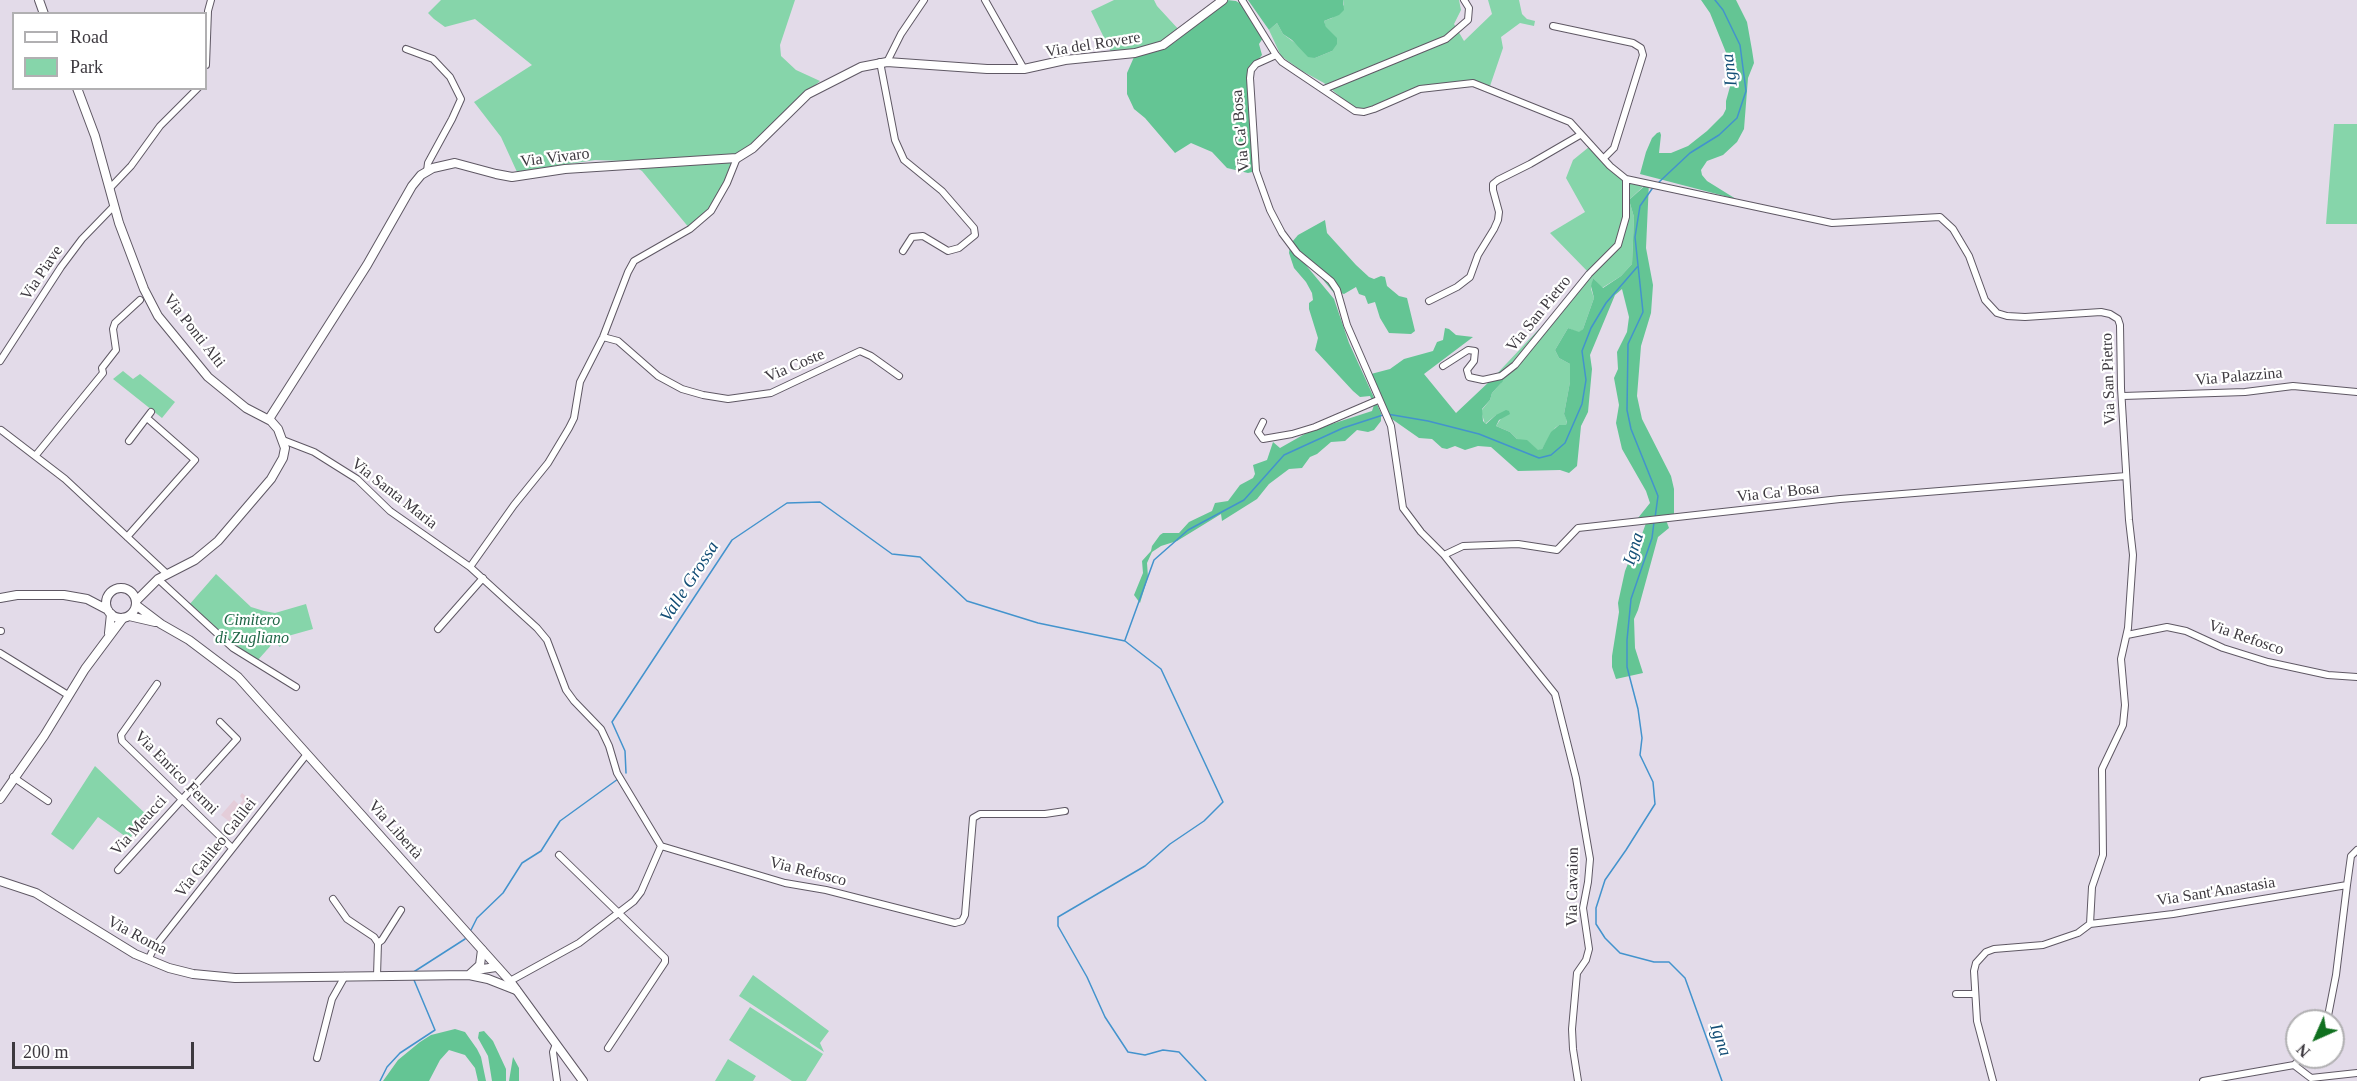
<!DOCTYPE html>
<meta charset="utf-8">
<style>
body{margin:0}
#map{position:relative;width:2357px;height:1081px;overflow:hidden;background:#e3dbe9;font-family:Georgia,serif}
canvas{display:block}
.legend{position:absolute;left:12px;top:12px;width:195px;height:78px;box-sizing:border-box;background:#fff;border:2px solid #b1b0b2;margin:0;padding:8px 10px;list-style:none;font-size:18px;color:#3d393f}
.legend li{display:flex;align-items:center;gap:12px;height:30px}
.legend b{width:30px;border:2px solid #b1b0b2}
.north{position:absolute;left:2285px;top:1009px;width:60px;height:60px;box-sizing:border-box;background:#fff;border:2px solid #b1b0b2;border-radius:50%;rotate:225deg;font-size:16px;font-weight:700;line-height:24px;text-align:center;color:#3d393f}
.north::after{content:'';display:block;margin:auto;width:21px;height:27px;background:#10701f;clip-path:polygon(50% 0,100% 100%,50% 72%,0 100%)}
.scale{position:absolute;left:12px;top:1042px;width:182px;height:27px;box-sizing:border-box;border:3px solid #3d393f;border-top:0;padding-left:8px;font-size:18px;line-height:21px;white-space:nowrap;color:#3d393f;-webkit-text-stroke:4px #fff;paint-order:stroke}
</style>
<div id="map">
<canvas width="2357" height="1081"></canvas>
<ul class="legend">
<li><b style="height:8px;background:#fff"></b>Road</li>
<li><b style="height:16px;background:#86d5aa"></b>Park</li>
</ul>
<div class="north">N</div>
<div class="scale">200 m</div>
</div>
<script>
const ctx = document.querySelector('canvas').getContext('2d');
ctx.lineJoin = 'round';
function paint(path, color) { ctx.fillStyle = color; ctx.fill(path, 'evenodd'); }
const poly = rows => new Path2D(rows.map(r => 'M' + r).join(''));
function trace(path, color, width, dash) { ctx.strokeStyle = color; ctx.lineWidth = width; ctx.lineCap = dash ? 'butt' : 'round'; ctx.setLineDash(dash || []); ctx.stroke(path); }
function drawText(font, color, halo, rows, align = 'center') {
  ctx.font = font + ' Georgia,serif'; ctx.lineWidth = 4.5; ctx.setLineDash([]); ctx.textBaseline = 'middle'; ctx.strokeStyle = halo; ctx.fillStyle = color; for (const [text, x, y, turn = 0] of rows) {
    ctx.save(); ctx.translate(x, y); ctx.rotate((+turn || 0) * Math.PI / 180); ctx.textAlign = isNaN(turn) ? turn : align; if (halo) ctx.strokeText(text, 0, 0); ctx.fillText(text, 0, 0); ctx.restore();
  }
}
paint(poly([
 [242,793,248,798,241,807,248,810,235,826,221,815,234,800,239,805,243,800,240,796]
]), '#e4cdd9');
paint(poly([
 [441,0,795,0,780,45,781,56,796,70,820,81,791,106,732,168,711,211,690,229,642,171,625,161,595,160,517,172,501,137,474,102,532,65,475,19,445,27,434,19,428,13],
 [1114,0,1154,0,1157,6,1180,31,1156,46,1112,54,1091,11],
 [1343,0,1459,0,1461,10,1454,24,1464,41,1492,14,1488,0,1519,0,1522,14,1527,19,1535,21,1534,26,1520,23,1501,37,1503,48,1490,86,1474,80,1416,88,1369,109,1361,109,1351,106,1324,83,1302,71,1281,56,1269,30,1277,23,1283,34,1315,58,1332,51,1324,21,1332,18,1344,5],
 [2334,124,2357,124,2357,224,2326,224],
 [1589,147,1622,175,1648,182,1629,200,1634,217,1632,264,1621,276,1602,288,1593,278,1591,289,1594,298,1583,329,1579,333,1568,328,1555,350,1559,358,1570,364,1570,382,1564,414,1567,420,1566,425,1559,425,1555,428,1542,449,1538,451,1530,444,1517,439,1510,432,1496,426,1502,417,1496,415,1485,424,1481,411,1490,400,1492,393,1501,383,1491,380,1539,329,1550,326,1591,275,1550,233,1585,212,1566,178,1573,160],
 [123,371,133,379,140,374,175,402,162,418,113,379],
 [216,574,251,607,264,611,275,613,306,604,313,629,288,636,280,647,274,642,257,661,232,644,189,605],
 [95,766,149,817,129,839,98,817,73,850,51,834],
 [753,975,829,1031,820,1043,824,1052,739,996],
 [750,1007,823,1054,806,1081,792,1081,729,1040],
 [728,1059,756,1076,753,1081,715,1081]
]), '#86d5aa');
paint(poly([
 [1227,0,1236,1,1244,6,1265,35,1259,44,1262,55,1247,73,1252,101,1253,141,1252,172,1248,173,1227,168,1212,152,1191,143,1175,153,1145,118,1134,109,1127,94,1127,73,1134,57,1158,51,1175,42],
 [1248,0,1343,0,1344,10,1339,15,1324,21,1326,27,1337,38,1337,44,1332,51,1315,58,1308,57,1292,40,1283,34,1277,23,1269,30],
 [1701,0,1736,0,1747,22,1752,50,1754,63,1748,78,1744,129,1737,142,1723,155,1707,161,1701,170,1702,175,1707,181,1736,199,1640,174,1646,152,1652,138,1657,133,1660,132,1661,135,1659,153,1671,153,1688,146,1707,131,1723,115,1726,109,1726,101,1731,83,1727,55,1710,13],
 [1649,182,1646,248,1653,285,1651,313,1641,346,1637,396,1642,419,1671,476,1674,489,1674,514,1638,518,1650,503,1646,491,1622,449,1616,423,1619,405,1614,378,1618,369,1617,352,1627,332,1629,317,1622,289,1615,295,1590,355,1592,369,1588,412,1581,426,1577,466,1569,473,1560,470,1518,471,1491,447,1478,446,1465,450,1455,446,1447,449,1442,448,1432,439,1419,438,1389,417,1371,374,1390,369,1404,359,1433,351,1437,342,1443,340,1445,328,1449,329,1456,335,1473,337,1424,374,1456,413,1491,380,1502,378,1503,381,1492,393,1490,400,1482,409,1483,421,1486,424,1496,415,1506,410,1509,411,1510,414,1499,420,1496,426,1510,432,1517,439,1527,440,1538,450,1542,449,1551,432,1559,425,1566,425,1567,421,1564,414,1570,382,1570,364,1559,358,1555,350,1568,328,1579,332,1583,329,1594,298,1591,286,1593,278,1603,288,1621,276,1632,264,1634,217,1629,200],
 [1325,220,1327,233,1356,265,1369,277,1374,279,1381,276,1385,277,1387,286,1399,296,1407,298,1415,331,1411,334,1389,333,1380,318,1375,302,1368,304,1365,296,1359,294,1356,287,1344,294,1334,291,1334,293,1292,242,1298,235],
 [1290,246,1334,299,1349,343,1381,413,1381,421,1374,430,1368,432,1357,430,1345,441,1331,442,1317,454,1310,457,1302,468,1289,469,1269,484,1257,499,1222,521,1221,514,1177,541,1161,546,1152,552,1147,563,1148,577,1140,603,1134,595,1143,573,1142,561,1151,551,1152,546,1160,535,1163,533,1179,533,1189,522,1212,511,1215,503,1228,501,1240,485,1253,478,1255,474,1253,465,1267,460,1273,442,1280,448,1310,431,1372,411,1374,405,1370,396,1360,397,1353,391,1315,350,1318,338,1309,309,1309,303,1313,300,1312,293,1306,282,1294,268,1289,253],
 [1666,520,1669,528,1658,537,1638,610,1634,619,1635,648,1643,673,1616,679,1612,667,1612,656,1619,612,1618,603,1625,571,1629,561,1636,551,1646,523],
 [455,1029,465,1032,477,1049,481,1057,486,1081,478,1081,475,1068,465,1055,449,1050,440,1060,429,1081,383,1081,398,1060,420,1042,431,1035],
 [484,1031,493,1041,506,1069,506,1081,492,1081,488,1056,478,1038,479,1032],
 [513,1057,519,1068,519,1081,509,1081]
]), '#64c594');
trace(poly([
 [1658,183,1690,153,1719,135,1737,118,1746,91,1740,45,1723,10,1715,0],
 [1654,186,1640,206,1635,237,1643,312,1628,344,1627,410,1631,429,1658,496,1655,518],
 [1387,414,1428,421,1479,434,1539,458,1551,455,1565,443,1582,404,1586,380,1582,351,1591,328,1606,303,1638,266],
 [1654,522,1652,538,1631,599,1627,640,1627,667,1638,709,1642,738,1640,755,1653,782,1655,804,1626,850,1605,880,1596,908,1596,924,1605,938,1620,953,1654,962,1669,962,1685,978,1722,1081],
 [1125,640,1154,560,1188,530,1244,500,1284,455,1343,428,1383,415],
 [626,773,625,751,612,722,732,540,787,503,820,502,892,554,920,557,967,601,1038,623,1125,641,1161,669,1223,802,1204,821,1170,844,1145,866,1058,917,1058,926,1087,977,1105,1017,1128,1052,1145,1055,1163,1050,1179,1052,1206,1081],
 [471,930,477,918,503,893,522,863,541,851,560,821,618,779],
 [412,973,465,939],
 [380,1081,387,1067,400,1053,435,1030,414,980]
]), '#4393cd', 1.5);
const minor = poly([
 [985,0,1024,69],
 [1242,0,1276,55,1282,62,1355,111,1364,112,1374,109,1420,89,1473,83,1570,122,1610,166,1626,179,1832,223,1940,217,1953,229,1969,256,1985,300,1997,313,2007,316,2025,317,2101,312,2110,314,2118,319,2120,325,2121,388,2129,520,2133,555,2128,628,2121,659,2125,705,2123,725,2102,769,2103,855,2092,887,2090,924,2078,933,2043,945,1994,949,1986,952,1976,963,1974,971,1977,1021,1993,1081],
 [1553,26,1633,43,1641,48,1643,55,1614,148,1604,158],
 [406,49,433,59,450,77,461,99,452,119,428,163,427,171],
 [1276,55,1256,64,1251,70,1250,78,1256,171,1270,210,1282,233,1297,253,1331,281,1337,290,1347,325,1391,426,1403,508,1421,532,1444,555,1555,694,1576,778,1590,859,1588,882,1583,908,1589,949,1586,960,1577,973,1572,1029,1573,1049,1578,1081],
 [880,62,895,140,904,160,942,191,974,228,975,235,959,248,948,251,923,236,912,237,903,251],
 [887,62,901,34,924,0],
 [206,65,208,11,211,0],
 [1324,89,1446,39,1468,20,1469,8,1464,0],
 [110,188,131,166,160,126,198,88],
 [1429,301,1457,287,1470,277,1478,255,1494,229,1498,220,1499,212,1493,190,1493,184,1498,180,1530,164,1580,135],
 [603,337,618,341,658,376,682,389,703,395,728,399,771,393,860,351,871,356,899,376],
 [0,361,61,267,82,239,114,206],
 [1443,366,1468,350,1475,351,1474,361,1467,370,1469,377,1483,380,1501,376,1515,365,1589,274,1618,245,1626,217,1626,179],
 [2123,396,2245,392,2293,386,2357,392],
 [1263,422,1258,432,1263,439,1292,434,1315,427,1378,400],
 [1,430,65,479,167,574],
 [283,440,314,452,357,479,390,511,470,567,537,628,547,640,566,690,574,701,601,729,609,746,617,773,661,846],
 [129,441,151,412],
 [36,455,103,373,102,368,116,350,113,329,115,323,140,300],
 [127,537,195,460,147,418],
 [1444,555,1463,546,1518,544,1557,550,1578,528,1840,499,2126,476],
 [470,567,514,505,548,463,569,428,574,418,580,382,603,337,628,272,634,261,690,229,711,211,727,183,737,158],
 [158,579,233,648,296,687],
 [438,629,483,578],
 [0,631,1,631],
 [2127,635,2167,627,2186,631,2223,648,2268,662,2328,675,2357,677],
 [0,653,68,695],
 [157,684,121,735,122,741,232,848],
 [13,777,48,801],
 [661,846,785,883,826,890,955,923,962,921,965,915,973,818,980,814,1045,814,1065,811],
 [559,855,665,958,665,962,608,1048],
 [118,870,237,739,220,722],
 [333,899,347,919,374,937,378,943,377,976],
 [2090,924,2173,914,2347,885,2351,856,2357,850],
 [378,943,382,940,401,910],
 [148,960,154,948,307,754],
 [510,981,579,943,634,901,641,892,661,846],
 [1956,994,1975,994],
 [2327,1021,2336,975,2347,885],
 [556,1044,553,1052,557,1081],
 [317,1058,332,999,345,976],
 [2294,1065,2311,1078,2357,1073],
 [2203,1081,2294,1065,2302,1057]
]);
const tertiary = poly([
 [269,419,367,265,412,186,421,175,433,168,455,163,496,174,512,177,565,169,737,158,753,148,808,94,861,67,887,62,987,69,1024,69,1065,60,1135,53,1163,45,1223,0],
 [109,633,111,614],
 [0,799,44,736,85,669,123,618],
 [0,881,36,893,135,954,169,968,193,974,235,978,469,975,488,979,516,990],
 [476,970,496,967],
 [469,975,480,965,482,950]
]);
const secondary = poly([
 [39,0,44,14],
 [77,88,95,136,119,223,144,289,158,316,208,377,246,408,271,421,278,429,285,448,283,458,271,479,218,541,195,560,158,579,136,601],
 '106 603a15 15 0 1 1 30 0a15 15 0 1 1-30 0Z',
 [0,598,17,595,64,595,87,599,108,610],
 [136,605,161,624,189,640,238,677,510,981,583,1081],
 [129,616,155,622]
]);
trace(minor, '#5f5864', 8);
trace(tertiary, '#5f5864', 10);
trace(secondary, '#5f5864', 10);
trace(minor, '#fff', 6);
trace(tertiary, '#fff', 8);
trace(secondary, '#fff', 8);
drawText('16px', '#3d393f', '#fff', [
 ["Via del Rovere",1093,45,-9],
 ["Via Ca' Bosa",1241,131,-95],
 ["Via Vivaro",555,158,-7],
 ["Via Piave",42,273,-56],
 ["Via San Pietro",1539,314,-51],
 ["Via Ponti Alti",194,331,52],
 ["Via Coste",795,366,-23],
 ["Via Palazzina",2239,377,-5],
 ["Via San Pietro",2109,379,-92],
 ["Via Ca' Bosa",1778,493,-6],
 ["Via Santa Maria",394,494,38],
 ["Via Refosco",2246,638,19],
 ["Via Enrico Fermi",176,773,45],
 ["Via Meucci",139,826,-48],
 ["Via Libertà",395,830,48],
 ["Via Galileo Galilei",216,848,-52],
 ["Via Refosco",808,872,14],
 ["Via Cavaion",1573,887,-89],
 ["Via Sant'Anastasia",2216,892,-9],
 ["Via Roma",137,936,28]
]);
drawText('italic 16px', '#1f6646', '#fff', [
 ["Cimitero",252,621],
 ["di Zugliano",252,639]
]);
drawText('italic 18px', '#134e76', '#fff', [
 ["Igna",1730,70,-97],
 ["Igna",1634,549,-73],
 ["Valle Grossa",690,582,-57],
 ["Igna",1720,1040,70]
]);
</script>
